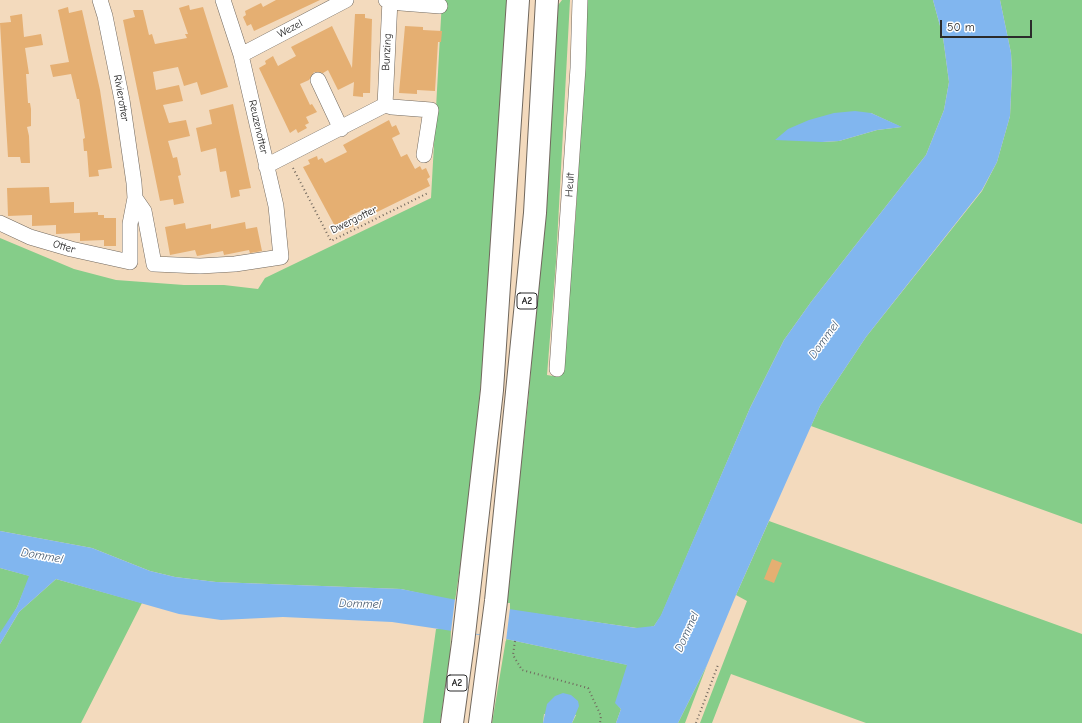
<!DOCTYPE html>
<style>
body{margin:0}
#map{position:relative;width:1082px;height:723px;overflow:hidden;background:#f3dabd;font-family:"Comic Neue",sans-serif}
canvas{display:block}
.scale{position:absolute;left:940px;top:20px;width:92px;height:18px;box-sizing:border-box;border:2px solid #2b2b2b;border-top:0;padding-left:5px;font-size:12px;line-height:14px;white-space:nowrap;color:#2b2b2b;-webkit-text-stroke:3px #fff;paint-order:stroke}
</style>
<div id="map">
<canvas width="1082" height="723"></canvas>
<div class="scale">50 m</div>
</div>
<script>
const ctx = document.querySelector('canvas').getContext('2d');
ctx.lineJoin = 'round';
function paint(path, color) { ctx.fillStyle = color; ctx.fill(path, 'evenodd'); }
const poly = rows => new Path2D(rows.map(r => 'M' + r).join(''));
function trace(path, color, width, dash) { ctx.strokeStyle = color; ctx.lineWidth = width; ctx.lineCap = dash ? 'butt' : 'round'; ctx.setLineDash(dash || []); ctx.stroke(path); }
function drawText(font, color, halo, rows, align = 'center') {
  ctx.font = font + ' "Comic Neue",sans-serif'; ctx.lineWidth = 3; ctx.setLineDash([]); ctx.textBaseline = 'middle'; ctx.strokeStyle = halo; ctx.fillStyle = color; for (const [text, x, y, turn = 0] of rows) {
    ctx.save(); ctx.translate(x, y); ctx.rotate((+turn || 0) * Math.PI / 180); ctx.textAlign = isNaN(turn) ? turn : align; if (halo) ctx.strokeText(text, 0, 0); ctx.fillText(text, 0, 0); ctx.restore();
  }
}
paint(poly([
 [442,0,507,0,488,314,467,519,455,601,401,589,216,582,175,577,150,571,92,548,0,531,0,238,74,269,116,280,184,285,224,285,258,289,265,278,431,198],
 [562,0,570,0,556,262,547,375,559,377,575,226,582,111,585,0,933,0,943,37,949,82,944,110,926,155,811,302,784,340,750,408,661,616,654,626,644,629,510,610,510,603,506,603,528,403,539,277,556,8],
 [871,113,901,127,877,130,839,141,822,142],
 [1000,0,1082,0,1082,524,811,426,820,406,866,337,982,191,997,162,1010,116,1012,72,1011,53],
 [769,521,1082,634,1082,723,866,723,731,674,712,723,700,723,747,601,736,595],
 [0,568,30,576,17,607,0,638],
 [56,579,142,603,81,723,0,723,0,644,19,612],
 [436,629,451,629,450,654,440,723,423,723],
 [506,639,628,665,616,703,621,709,616,723,572,723,576,715,544,714,543,723,492,723],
 [707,665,685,723,678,723]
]), '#85cd89');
paint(poly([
 [933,0,1000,0,1011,53,1012,72,1010,116,997,162,982,190,866,337,820,406,736,595,707,665,678,723,616,723,621,709,615,703,627,665,506,639,392,622,283,617,221,620,179,614,56,579,19,612,0,644,0,633,17,607,29,576,0,568,0,531,92,548,150,571,175,577,216,582,401,589,482,605,636,628,654,626,661,615,750,408,784,340,811,302,926,155,944,110,949,82,943,37],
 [855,111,871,113,902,127,877,130,839,141,822,142,775,140,788,129,809,120,834,113],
 [563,693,571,695,578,701,579,706,572,723,543,723,547,704,555,696]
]), '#81b6ef');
paint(poly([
 [455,599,510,608,506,641,478,634,451,631]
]), '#f3dabd');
paint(poly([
 [276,0,320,0,254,31,251,24,247,26,243,17,246,15,245,11,261,3,263,7],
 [189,5,190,10,203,7,228,87,201,95,197,82,184,86,178,67,153,72,156,90,179,85,183,101,163,105,169,123,186,120,190,136,168,141,173,158,177,157,181,175,178,176,184,203,174,205,173,199,160,201,123,20,135,17,133,10,143,10,149,35,152,34,155,44,187,38,185,34,188,34,179,8],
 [68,7,69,13,82,10,100,90,112,168,98,170,99,176,89,177,87,151,84,151,83,139,85,138,79,99,77,99,71,74,53,77,50,65,69,62,58,10],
 [22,14,24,37,41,34,43,45,25,48,29,74,26,74,28,103,30,103,31,109,31,126,27,127,29,136,30,163,21,163,20,157,8,157,0,23,11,22,10,16],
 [355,14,365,14,365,18,372,19,370,93,363,93,363,97,353,96,354,82,338,90,328,70,323,73,314,72,309,80,300,84,310,105,312,104,317,112,306,117,309,123,305,125,307,128,298,133,296,129,290,133,259,68,266,64,265,61,273,56,278,66,296,56,291,47,332,26,352,68],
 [405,26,423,27,423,30,442,31,441,42,438,42,435,91,417,90,417,94,399,93],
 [233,104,251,188,239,190,240,196,231,198,226,171,220,172,216,148,201,152,196,128,212,124,209,110],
 [389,120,392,127,396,125,400,134,392,138,401,157,407,154,415,169,420,166,422,170,426,168,430,177,427,179,430,186,373,214,370,207,349,216,354,226,345,230,344,227,337,230,303,167,310,164,308,160,317,156,318,160,322,158,325,163,347,152,343,145],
 [49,187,50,203,74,202,74,213,98,212,98,215,104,215,104,218,116,218,116,246,104,246,104,240,80,241,80,233,56,234,56,225,32,226,32,215,8,216,7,188],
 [245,222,246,229,257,227,262,251,250,253,249,250,224,255,223,251,197,256,195,250,170,255,165,227,185,223,186,229,211,224,211,229],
 [772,559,782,563,774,583,764,579]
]), '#e5af72');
const minor = poly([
 [386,0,401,3,440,6],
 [241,55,346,0],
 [318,80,341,129],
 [385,105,392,107,431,110,424,155],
 [266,166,385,105,390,0],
 [135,198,144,211,154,264,200,266,235,264,281,257,276,206,241,55,223,0],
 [0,223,30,237,71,249,130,262,130,224,135,198,134,183,122,100,105,16,100,0],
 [557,369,578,68,580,0]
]);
const highway = poly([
 [452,723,463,643,492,390,518,0],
 [480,723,496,601,535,213,547,0]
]);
trace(minor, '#71685e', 16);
trace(highway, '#71685e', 24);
trace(poly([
 [293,168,331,241,428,193],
 [515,641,513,655,522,670,588,688,601,716,600,723],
 [696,723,718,665]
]), '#71685e', 2, [1, 3]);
trace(minor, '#fff', 15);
trace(highway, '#fff', 22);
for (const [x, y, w] of [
 [527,301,20],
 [457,683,20]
]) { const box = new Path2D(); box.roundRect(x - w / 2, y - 8, w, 16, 3); ctx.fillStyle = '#fff'; ctx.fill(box); trace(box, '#2b2b2b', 1); }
drawText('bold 10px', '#2b2b2b', null, [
 ["A2",527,301],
 ["A2",457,683]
]);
drawText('11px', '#2b2b2b', '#fff', [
 ["Wezel",290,29,-28],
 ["Bunzing",387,52,-87],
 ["Rivierotter",121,98,80],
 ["Reuzenotter",258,127,77],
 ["Heult",570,185,-86],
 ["Dwergotter",354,220,-26],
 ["Otter",64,247,16]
]);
drawText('italic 12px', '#495c70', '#fff', [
 ["Dommel",824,340,-54],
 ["Dommel",42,556,10],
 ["Dommel",360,604,2],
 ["Dommel",687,632,-66]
]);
</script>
